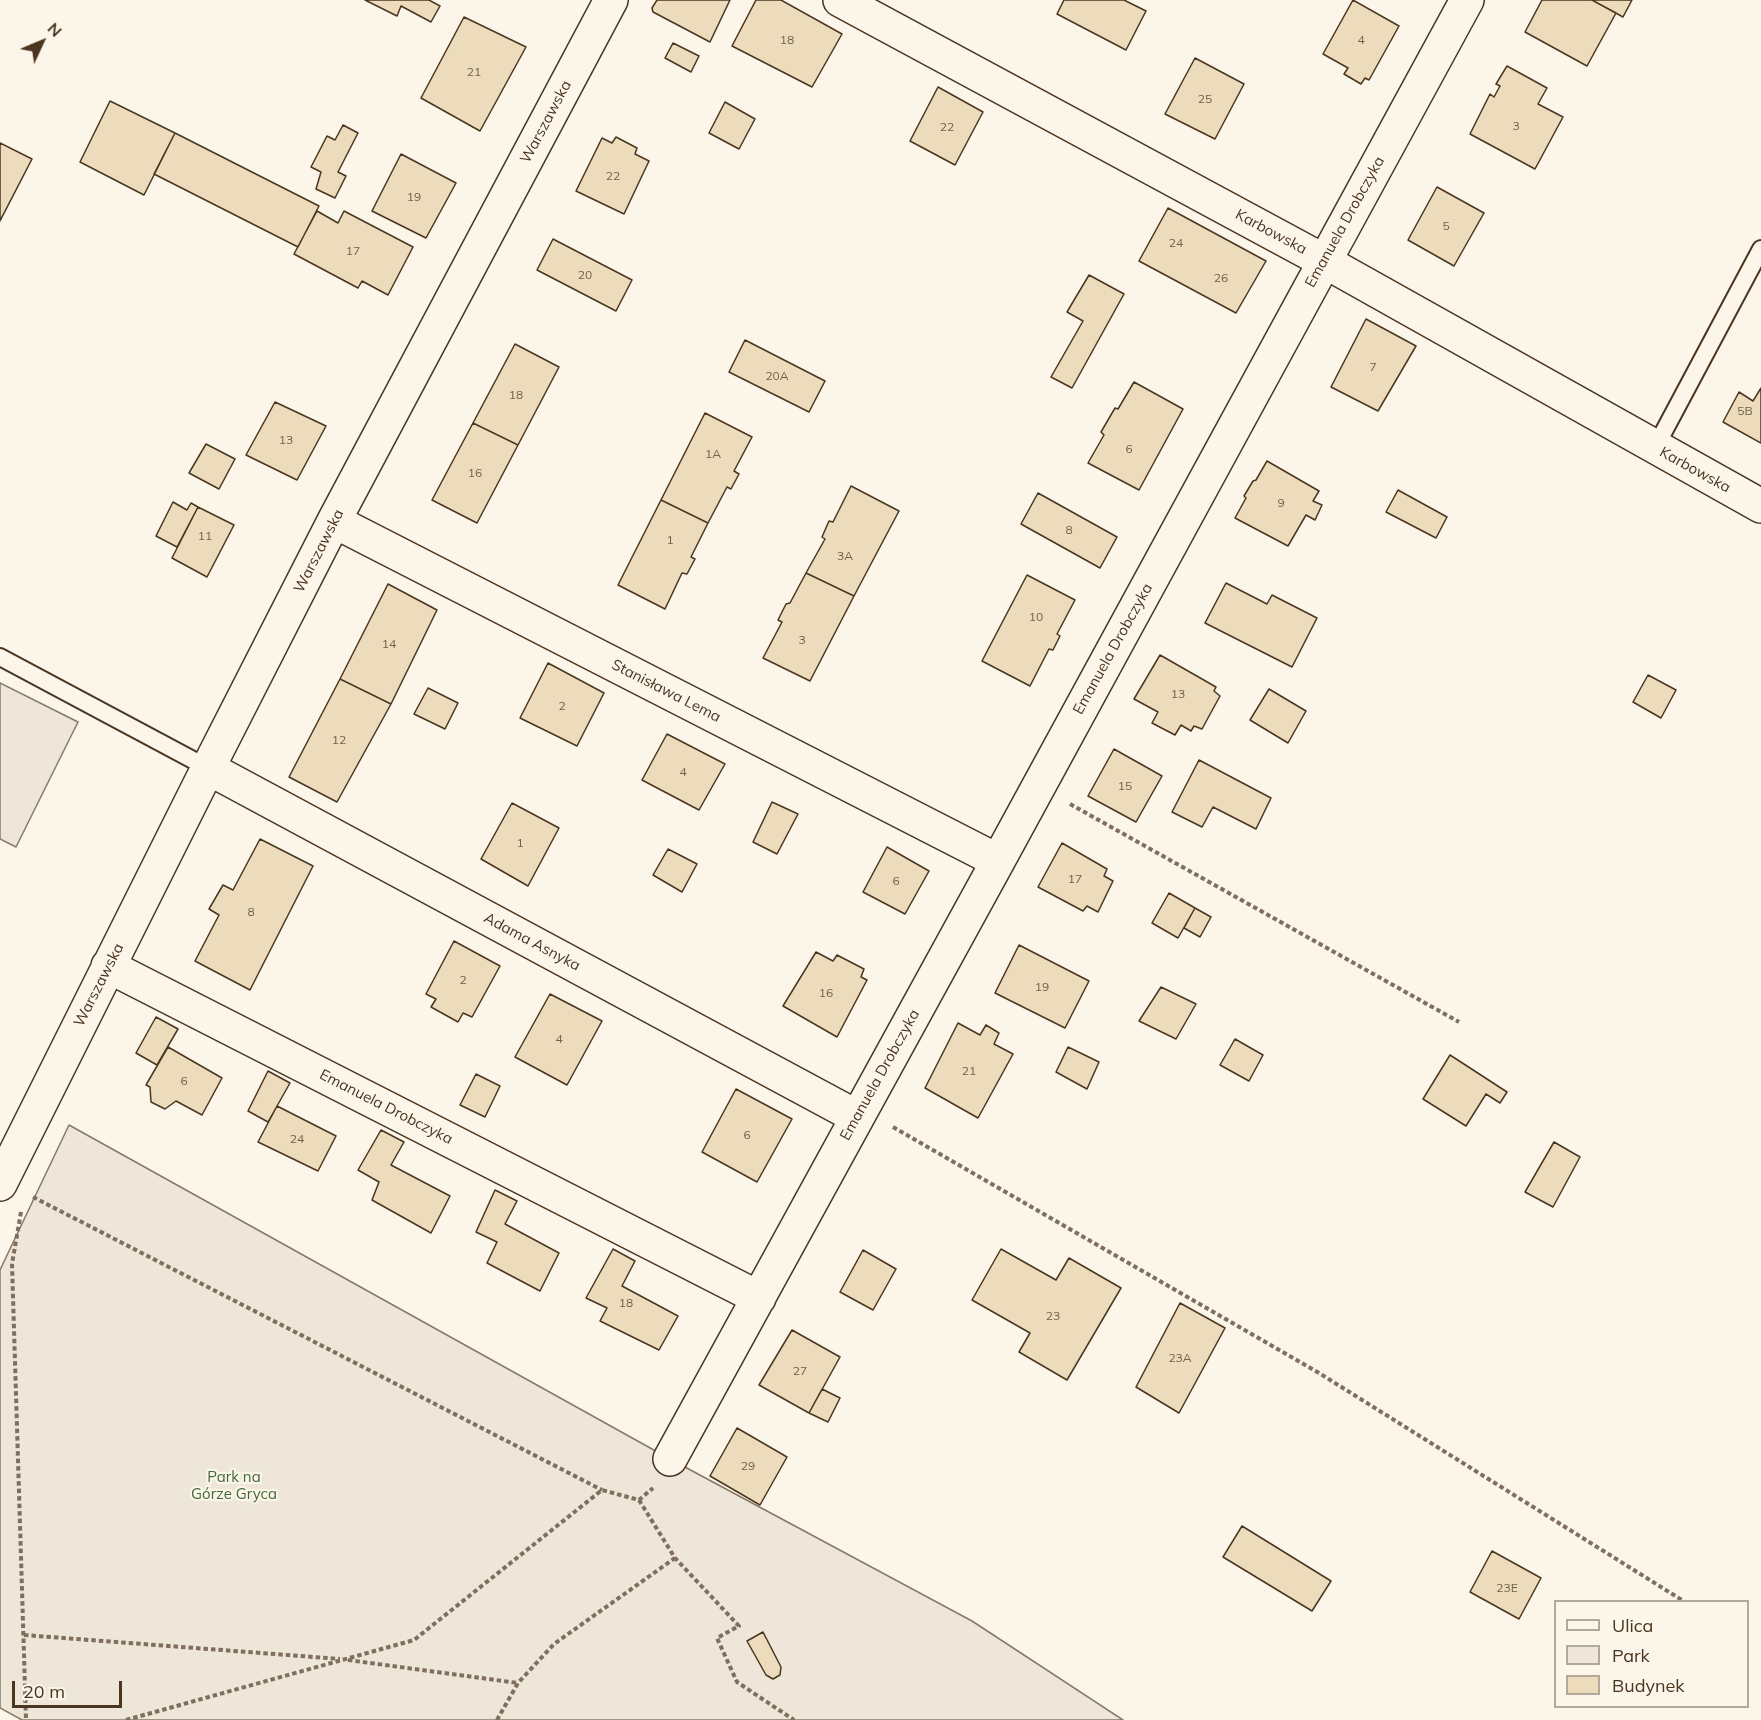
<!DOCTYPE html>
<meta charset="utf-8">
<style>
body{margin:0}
#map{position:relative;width:1761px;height:1720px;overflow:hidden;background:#fbf6e9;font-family:Mulish,sans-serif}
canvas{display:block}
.legend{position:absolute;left:1554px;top:1600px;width:195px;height:108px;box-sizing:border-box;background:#fbf6e9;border:2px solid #b4a999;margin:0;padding:8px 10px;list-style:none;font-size:18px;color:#4a3520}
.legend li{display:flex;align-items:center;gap:12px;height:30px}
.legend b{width:30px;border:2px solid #b4a999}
.north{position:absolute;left:12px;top:12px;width:60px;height:60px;-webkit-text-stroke:4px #fbf6e9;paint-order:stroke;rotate:46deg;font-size:16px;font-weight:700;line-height:24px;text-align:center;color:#4a3520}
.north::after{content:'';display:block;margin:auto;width:21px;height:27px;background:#4a3520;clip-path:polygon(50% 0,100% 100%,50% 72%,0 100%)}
.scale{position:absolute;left:12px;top:1681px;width:110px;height:27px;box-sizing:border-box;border:3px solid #4a3520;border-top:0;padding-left:8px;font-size:18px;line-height:21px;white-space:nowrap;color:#4a3520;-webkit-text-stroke:4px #fbf6e9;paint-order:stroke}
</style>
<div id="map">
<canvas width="1761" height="1720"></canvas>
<ul class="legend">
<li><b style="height:8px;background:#fbf6e9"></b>Ulica</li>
<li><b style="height:16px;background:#ede6d9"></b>Park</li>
<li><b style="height:16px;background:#ecdcbc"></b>Budynek</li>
</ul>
<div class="north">N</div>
<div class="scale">20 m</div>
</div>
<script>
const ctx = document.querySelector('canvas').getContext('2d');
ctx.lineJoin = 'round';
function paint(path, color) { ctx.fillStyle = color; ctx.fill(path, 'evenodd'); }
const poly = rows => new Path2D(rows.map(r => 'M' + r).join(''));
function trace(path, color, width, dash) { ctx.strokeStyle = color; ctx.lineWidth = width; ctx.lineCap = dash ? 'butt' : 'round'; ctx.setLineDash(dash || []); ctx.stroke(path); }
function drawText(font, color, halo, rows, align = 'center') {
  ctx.font = font + ' Mulish,sans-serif'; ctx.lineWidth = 4.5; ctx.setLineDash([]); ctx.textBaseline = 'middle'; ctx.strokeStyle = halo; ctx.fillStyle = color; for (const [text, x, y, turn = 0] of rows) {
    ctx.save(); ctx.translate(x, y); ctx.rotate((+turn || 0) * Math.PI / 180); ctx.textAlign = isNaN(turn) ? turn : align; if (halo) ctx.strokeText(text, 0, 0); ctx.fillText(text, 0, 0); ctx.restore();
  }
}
const green = poly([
 [0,683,78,722,16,847,0,839,0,683],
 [69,1125,670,1459,972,1621,1123,1720,22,1720,0,1708,0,1270,69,1125]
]);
paint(green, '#ede6d9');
trace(green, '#887966', 1.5);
const building = poly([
 [365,0,429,0,440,6,431,22,401,6,397,16,365,0],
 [657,0,730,0,710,42,653,12,652,8,657,0],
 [756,0,781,0,842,34,812,87,732,46,756,0],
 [1064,0,1124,0,1146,11,1126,50,1057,14,1064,0],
 [1353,0,1399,26,1369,80,1365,78,1361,84,1344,74,1348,68,1323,54,1353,0],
 [1542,0,1592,0,1616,13,1587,66,1525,32,1542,0],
 [1592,0,1632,0,1623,17,1592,0],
 [464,17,526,47,480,131,421,98,464,17],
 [673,43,699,56,691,72,665,58,673,43],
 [1195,58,1244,84,1215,139,1165,114,1195,58],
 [1507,66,1547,88,1538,104,1563,117,1535,169,1470,134,1490,94,1494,97,1500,86,1496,84,1507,66],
 [938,87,983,112,955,165,910,141,938,87],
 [110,101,175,133,144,195,80,162,110,101],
 [725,102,755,119,739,149,709,133,725,102],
 [343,125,358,133,338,172,346,176,335,198,316,189,321,172,311,167,327,136,335,140,343,125],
 [175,133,319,206,298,247,154,174,175,133],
 [616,137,637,148,635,154,649,161,624,214,576,191,602,138,612,143,616,137],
 [0,143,32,159,0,221,0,143],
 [401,154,456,183,426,238,372,211,401,154],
 [1437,187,1484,213,1454,266,1408,240,1437,187],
 [1168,208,1266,261,1236,313,1139,261,1168,208],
 [317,211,338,223,344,211,413,247,388,295,362,281,358,288,294,254,317,211],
 [553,239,632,280,616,311,537,270,553,239],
 [1089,275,1124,294,1072,388,1051,377,1083,321,1067,312,1089,275],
 [1366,319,1416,346,1378,411,1331,387,1366,319],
 [745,340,825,381,809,412,729,372,745,340],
 [515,344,559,367,518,445,473,423,515,344],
 [1134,382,1183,409,1139,490,1088,463,1104,435,1101,432,1115,408,1118,409,1134,382],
 [1761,388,1761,443,1723,422,1739,392,1753,401,1761,388],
 [275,402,326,426,297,480,246,455,275,402],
 [705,413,752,437,734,471,739,474,731,489,727,487,708,523,661,500,705,413],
 [473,423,518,445,477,523,432,500,473,423],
 [206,444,235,459,219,489,189,473,206,444],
 [1267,461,1319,491,1313,501,1322,505,1315,520,1306,515,1288,546,1235,518,1246,498,1244,496,1253,481,1256,480,1267,461],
 [851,486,899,511,854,596,806,573,825,539,822,537,829,521,833,522,851,486],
 [1398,490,1447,517,1436,538,1386,512,1398,490],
 [1038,493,1117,537,1100,568,1021,524,1038,493],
 [661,500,708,523,691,557,695,559,687,574,682,573,665,609,618,585,661,500],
 [173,502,187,510,191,503,198,507,177,547,156,536,173,502],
 [198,507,234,525,207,577,172,558,198,507],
 [806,573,854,596,810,681,763,658,782,622,778,620,786,604,790,603,806,573],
 [1027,575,1075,600,1057,634,1060,636,1053,650,1049,649,1030,686,982,661,1027,575],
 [1226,583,1267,604,1272,595,1317,618,1292,667,1205,623,1226,583],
 [388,584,437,610,391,704,340,679,388,584],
 [1160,655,1216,687,1214,691,1220,696,1202,729,1194,726,1191,731,1181,725,1175,735,1152,723,1158,712,1134,699,1160,655],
 [548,663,604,693,577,746,520,718,548,663],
 [1648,675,1676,690,1661,718,1633,702,1648,675],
 [340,679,391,704,337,802,289,777,340,679],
 [428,688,458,703,445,729,414,714,428,688],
 [1269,689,1306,711,1288,743,1250,720,1269,689],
 [667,734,725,764,699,810,642,780,667,734],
 [1114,749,1162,776,1136,822,1088,796,1114,749],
 [1199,760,1271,798,1256,829,1213,807,1202,827,1172,812,1199,760],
 [772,802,798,814,777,854,753,842,772,802],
 [512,803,559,828,528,886,481,859,512,803],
 [260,839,313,866,250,990,195,961,219,915,209,909,223,885,233,890,260,839],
 [1062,843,1107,869,1104,876,1113,881,1098,912,1087,906,1083,911,1038,887,1062,843],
 [887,847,929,871,905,914,863,892,887,847],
 [668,849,697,864,682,892,653,875,668,849],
 [1169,893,1195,908,1178,938,1152,923,1169,893],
 [1195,908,1211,917,1200,937,1184,928,1195,908],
 [454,941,500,966,472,1017,463,1013,458,1022,431,1007,436,999,426,994,454,941],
 [1019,945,1089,981,1065,1028,995,993,1019,945],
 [816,952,833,961,837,955,864,969,861,977,867,980,837,1037,783,1006,816,952],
 [1161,987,1196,1004,1176,1039,1139,1021,1161,987],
 [550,994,602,1021,567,1085,515,1057,550,994],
 [156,1017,178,1029,157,1065,136,1053,156,1017],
 [958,1023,980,1035,986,1025,999,1033,994,1044,1013,1054,978,1118,925,1088,958,1023],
 [1235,1039,1263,1055,1249,1081,1220,1065,1235,1039],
 [168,1047,222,1078,202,1115,176,1101,165,1109,151,1102,150,1087,146,1085,168,1047],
 [1068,1047,1099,1062,1087,1089,1056,1072,1068,1047],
 [1450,1055,1507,1092,1500,1103,1486,1094,1466,1126,1423,1099,1450,1055],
 [268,1071,290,1083,268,1122,248,1111,268,1071],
 [476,1074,500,1086,485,1117,460,1105,476,1074],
 [736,1089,792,1119,757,1182,702,1152,736,1089],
 [277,1106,336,1136,318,1171,258,1142,277,1106],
 [381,1130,404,1142,391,1165,450,1196,431,1233,372,1200,379,1182,358,1170,381,1130],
 [1554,1142,1580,1157,1553,1207,1525,1192,1554,1142],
 [495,1190,517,1201,505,1224,559,1253,540,1291,487,1263,497,1242,476,1232,495,1190],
 [613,1249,635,1261,622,1286,678,1316,659,1350,600,1321,607,1308,586,1298,613,1249],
 [1001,1249,1056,1280,1069,1258,1121,1288,1067,1380,1019,1352,1030,1333,972,1300,1001,1249],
 [863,1250,896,1269,873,1310,840,1292,863,1250],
 [1180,1303,1225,1328,1179,1413,1136,1387,1180,1303],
 [792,1330,840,1357,809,1413,759,1385,792,1330],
 [822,1389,840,1398,828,1422,809,1413,822,1389],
 [737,1428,787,1457,760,1505,710,1476,737,1428],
 [1242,1526,1331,1581,1312,1611,1223,1557,1242,1526],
 [1492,1551,1541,1578,1519,1619,1470,1592,1492,1551],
 [763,1632,781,1667,780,1675,773,1679,766,1675,747,1641,763,1632]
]);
paint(building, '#ecdcbc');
trace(building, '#4a3520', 1.5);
const service = poly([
 [1655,448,1761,249],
 [0,657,208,768]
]);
const minor = poly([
 [840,0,1324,261,1761,506],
 [334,521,998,861],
 [208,768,857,1117],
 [108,966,759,1298],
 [0,1184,208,768,334,521,611,0],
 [670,1459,998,861,1467,0]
]);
trace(service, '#4a3520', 20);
trace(minor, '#4a3520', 36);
trace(poly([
 [1070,804,1459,1022],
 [893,1127,1319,1373,1685,1602],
 [33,1197,602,1490],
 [21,1212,12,1264,26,1720],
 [639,1500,675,1558,739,1626,717,1638,737,1682,794,1720],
 [24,1635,340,1659],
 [348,1660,518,1683],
 [126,1720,414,1640,602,1490,639,1500,653,1488],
 [497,1720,518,1683,554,1644,675,1558]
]), '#7f6f5c', 4, [4.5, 3]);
trace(service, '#fbf6e9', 16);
trace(minor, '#fbf6e9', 33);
drawText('12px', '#725f47', null, [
 ["18",787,40],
 ["4",1361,40],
 ["21",474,72],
 ["25",1205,99],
 ["3",1516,126],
 ["22",947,127],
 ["22",613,176],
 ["19",414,197],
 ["5",1446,226],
 ["24",1176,243],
 ["17",353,251],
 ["20",585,275],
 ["26",1221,278],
 ["7",1373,367],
 ["20A",777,376],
 ["18",516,395],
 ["5B",1745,411],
 ["13",286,440],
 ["6",1129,449],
 ["1A",713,454],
 ["16",475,473],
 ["9",1281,503],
 ["8",1069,530],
 ["11",205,536],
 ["1",670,540],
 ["3A",845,556],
 ["10",1036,617],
 ["3",802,640],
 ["14",389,644],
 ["13",1178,694],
 ["2",562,706],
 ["12",339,740],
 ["4",683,772],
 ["15",1125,786],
 ["1",520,843],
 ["17",1075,879],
 ["6",896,881],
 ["8",251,912],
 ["2",463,980],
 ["19",1042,987],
 ["16",826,993],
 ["4",559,1039],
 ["21",969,1071],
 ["6",184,1081],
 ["6",747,1135],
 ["24",297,1139],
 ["18",626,1303],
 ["23",1053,1316],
 ["23A",1180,1358],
 ["27",800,1371],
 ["29",748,1466],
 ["23E",1507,1588]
]);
drawText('15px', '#4a3520', '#fbf6e9', [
 ["Warszawska",546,122,-62],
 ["Emanuela Drobczyka",1345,222,-61],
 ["Karbowska",1271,232,28],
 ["Karbowska",1695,470,29],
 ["Warszawska",319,551,-63],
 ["Emanuela Drobczyka",1113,649,-61],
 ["Stanisława Lema",666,691,27],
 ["Adama Asnyka",532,942,28],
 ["Warszawska",99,985,-63],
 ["Emanuela Drobczyka",880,1075,-61],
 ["Emanuela Drobczyka",386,1107,27]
]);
drawText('15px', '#436837', '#fbf6e9', [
 ["Park na",234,1477],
 ["Górze Gryca",234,1494]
]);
</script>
